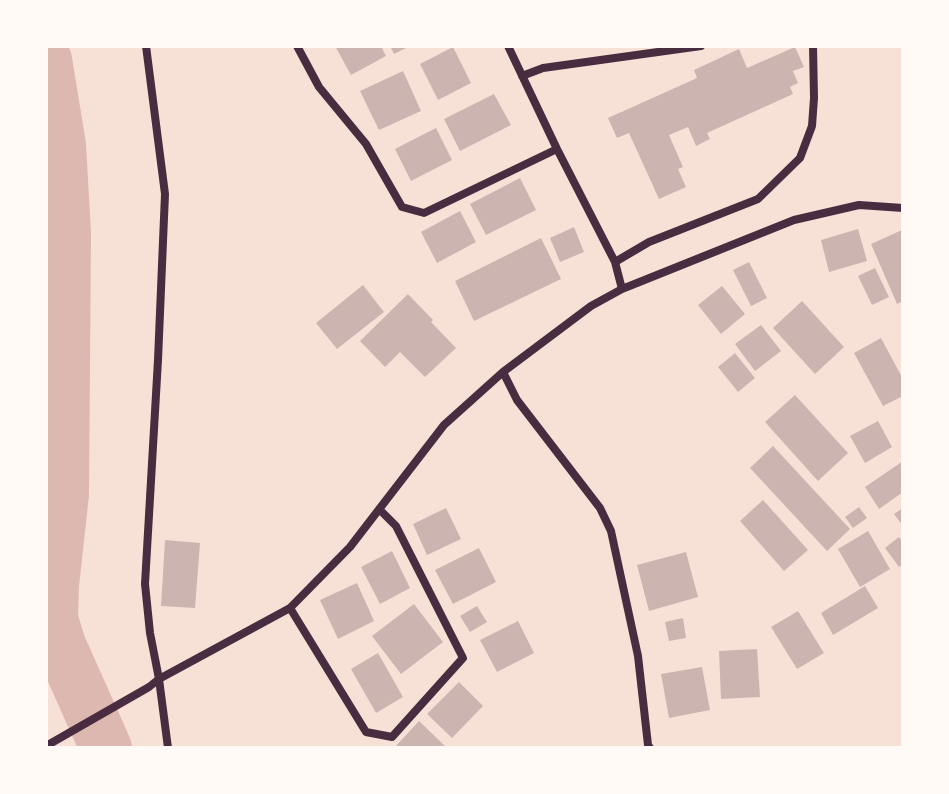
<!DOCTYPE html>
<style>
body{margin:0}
#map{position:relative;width:949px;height:794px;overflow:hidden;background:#f7e1d7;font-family:"PT Sans Narrow",sans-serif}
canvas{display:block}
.frame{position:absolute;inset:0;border:48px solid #fffaf5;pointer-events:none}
</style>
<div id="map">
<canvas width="949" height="794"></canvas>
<div class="frame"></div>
</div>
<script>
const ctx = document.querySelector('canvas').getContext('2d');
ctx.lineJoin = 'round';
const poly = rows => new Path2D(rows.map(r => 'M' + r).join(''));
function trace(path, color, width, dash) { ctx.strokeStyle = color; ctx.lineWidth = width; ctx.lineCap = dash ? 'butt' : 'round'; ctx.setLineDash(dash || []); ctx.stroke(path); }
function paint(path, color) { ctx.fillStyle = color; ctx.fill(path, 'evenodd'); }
trace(poly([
 [46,60,60,145,65,233,63,494,53,585,52,619,60,645,106,748]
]), '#dcb8b0', 52);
paint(poly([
 [335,46,381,46,386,56,351,75],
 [390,46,410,46,394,54],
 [453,47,471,83,438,100,420,64],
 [795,47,804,67,793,71,798,83,790,87,793,94,707,133,710,139,696,146,688,127,669,135,683,167,678,169,686,187,659,199,629,133,617,138,608,118,697,78,694,70,739,49,747,68],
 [403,71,421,111,379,130,360,91],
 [494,94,511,125,460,151,444,119],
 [436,128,452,160,411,181,395,149],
 [520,178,536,210,486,235,470,204],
 [460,211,476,242,437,263,421,232],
 [574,227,584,252,560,262,550,238],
 [858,229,867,261,829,272,821,240],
 [902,230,903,301,897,304,871,244],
 [541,238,561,279,474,321,455,281],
 [749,262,767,298,751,306,733,270],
 [875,268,889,297,872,305,858,276],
 [363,285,384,312,337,349,316,323],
 [722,286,745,314,721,334,698,305],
 [408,294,433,320,431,322,456,348,425,377,400,352,385,367,360,341],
 [802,301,844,347,815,374,773,328],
 [761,325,781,351,755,371,735,344],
 [881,338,903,379,903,396,883,406,854,353],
 [735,353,755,378,738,392,718,367],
 [795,395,848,453,818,481,765,422],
 [878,421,892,447,865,463,850,436],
 [773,446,850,529,827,551,750,468],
 [903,461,903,492,879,509,865,487],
 [763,500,808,550,784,571,740,521],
 [859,507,867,518,853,528,845,517],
 [446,508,461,539,427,555,413,524],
 [903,508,903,526,894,514],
 [868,531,890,569,860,587,838,549],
 [899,537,903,543,903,564,899,567,885,548],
 [165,540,200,543,195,608,161,606],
 [479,548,496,582,453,604,435,570],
 [392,551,410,588,380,604,361,567],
 [686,552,698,597,649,611,637,565],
 [357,583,374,621,338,639,320,600],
 [865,586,878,608,833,635,821,613],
 [414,604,443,642,401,674,372,636],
 [477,606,487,622,470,632,460,616],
 [798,611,824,653,797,669,771,627],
 [683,618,686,638,669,641,665,622],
 [518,621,534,653,497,672,480,640],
 [757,649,760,697,721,699,719,651],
 [378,653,403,697,376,713,351,669],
 [702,667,710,710,669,718,661,674],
 [459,682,483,706,452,738,427,714],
 [419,721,447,748,394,748]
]), '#ccb4b1');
trace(poly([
 [146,46,165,194,158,360,145,584,150,633,159,679,168,748],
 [297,46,319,87,366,144,402,207,424,213,557,149],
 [508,46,557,149,615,262,622,289],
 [522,76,543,68,701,46],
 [615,262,649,242,758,199,800,158,812,126,814,98,813,46],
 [503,372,517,400,600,508,611,531,638,656,648,745,650,748],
 [290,608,366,732,392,737,463,658,396,526,379,509],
 [46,746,149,687,159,679,290,608,350,547,444,425,503,372,591,306,622,289,794,220,859,205,903,208]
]), '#4a2c40', 8);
</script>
